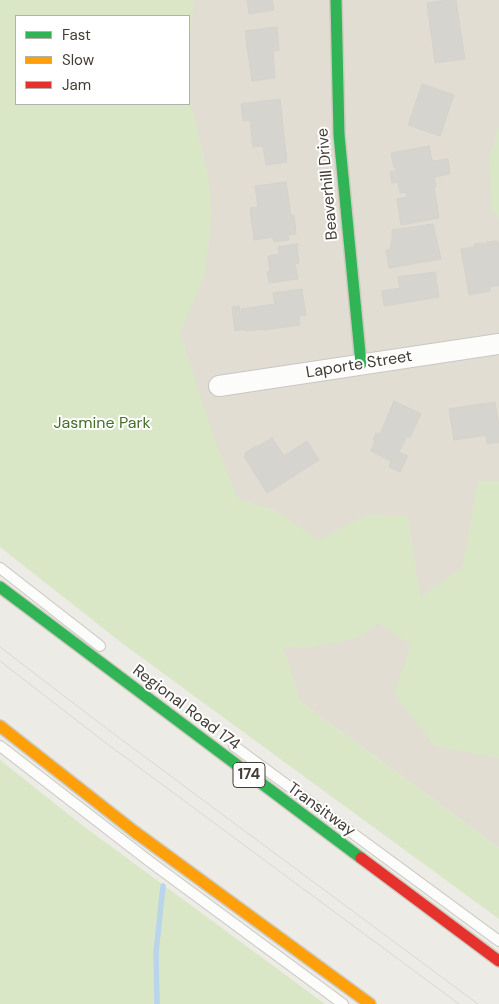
<!DOCTYPE html>
<style>
body{margin:0}
#map{position:relative;width:499px;height:1004px;overflow:hidden;background:#edebe6;font-family:"DM Sans",sans-serif}
canvas{display:block}
.legend{position:absolute;left:15px;top:15px;width:175px;height:90px;box-sizing:border-box;background:#fff;border:1px solid #b3b1ae;margin:0;padding:6px 9px;list-style:none;font-size:15px;color:#423c34}
.legend li{display:flex;align-items:center;gap:10px;height:25px}
.legend b{width:25px;border:1px solid #b3b1ae}
</style>
<div id="map">
<canvas width="499" height="1004"></canvas>
<ul class="legend">
<li><b style="height:6px;background:#30b455"></b>Fast</li>
<li><b style="height:6px;background:#ff9f0a"></b>Slow</li>
<li><b style="height:6px;background:#e5322d"></b>Jam</li>
</ul>
</div>
<script>
const ctx = document.querySelector('canvas').getContext('2d');
ctx.lineJoin = 'round';
function paint(path, color) { ctx.fillStyle = color; ctx.fill(path, 'evenodd'); }
const poly = rows => new Path2D(rows.map(r => 'M' + r).join(''));
function trace(path, color, width, dash) { ctx.strokeStyle = color; ctx.lineWidth = width; ctx.lineCap = dash ? 'butt' : 'round'; ctx.setLineDash(dash || []); ctx.stroke(path); }
function drawText(font, color, halo, rows, align = 'center') {
  ctx.font = font + ' "DM Sans",sans-serif'; ctx.lineWidth = 4; ctx.setLineDash([]); ctx.textBaseline = 'middle'; ctx.strokeStyle = halo; ctx.fillStyle = color; for (const [text, x, y, turn = 0] of rows) {
    ctx.save(); ctx.translate(x, y); ctx.rotate((+turn || 0) * Math.PI / 180); ctx.textAlign = isNaN(turn) ? turn : align; if (halo) ctx.strokeText(text, 0, 0); ctx.fillText(text, 0, 0); ctx.restore();
  }
}
paint(poly([
 [0,0,499,0,499,848,301,702,79,532],
 [16,16,189,16,189,104,16,104]
]), '#e1ddd3');
paint(poly([
 [0,0,194,0,189,44,189,16,16,16,16,104,189,104,189,93,210,186,211,225,204,278,180,333,216,443,238,499,275,510,319,540,366,515,408,516,420,597,462,568,478,481,499,481,499,758,434,746,394,694,411,645,379,623,357,638,308,648,283,647,301,702,499,848,499,919,123,644,0,547],
 [499,125,499,218,492,209,489,159],
 [0,760,82,825,325,1004,0,1004]
]), '#dae7c7');
trace(poly([
 [157,1004,156,953,163,886]
]), '#b8d5ea', 5.5);
const building = poly([
 [247,0,272,0,274,10,249,14,247,0],
 [448,0,456,0,465,59,435,63,427,3,448,0],
 [277,27,279,50,273,51,275,78,252,81,245,31,277,27],
 [422,84,454,95,440,136,408,125,422,84],
 [280,99,287,162,266,165,263,146,253,147,250,120,243,121,241,104,280,99],
 [429,146,432,161,448,159,450,174,434,177,436,187,434,187,439,218,401,225,397,199,407,197,406,192,400,193,398,182,392,183,390,172,396,171,396,167,394,168,391,153,429,146],
 [286,182,291,216,294,215,296,234,288,235,289,240,274,242,273,237,254,240,250,208,258,207,255,186,286,182],
 [433,224,441,259,389,268,386,250,390,249,392,239,392,230,433,224],
 [496,241,496,243,499,242,499,287,499,285,490,287,490,291,469,295,461,249,475,247,474,244,484,243,484,245,487,244,487,242,496,241],
 [297,244,299,263,295,264,298,279,269,283,267,272,270,271,268,256,279,254,278,247,297,244],
 [435,272,439,297,384,306,382,291,400,288,398,277,435,272],
 [302,289,306,315,299,316,300,325,263,330,263,329,245,331,245,329,235,331,232,307,239,306,240,312,242,312,241,309,275,304,273,293,302,289],
 [394,401,421,414,410,437,407,436,399,452,408,456,400,472,389,467,391,461,371,451,375,442,373,440,376,433,380,434,394,401],
 [495,402,499,426,499,442,487,444,486,435,454,440,449,409,495,402],
 [272,438,284,456,307,441,319,460,267,493,244,456,246,454,245,453,256,446,257,447,272,438]
]);
paint(building, '#d6d4cf');
trace(building, '#d5d2cc', 1);
const lane = poly([
 [0,568,100,646],
 [0,746,149,861,343,1004],
 [234,746,499,941]
]);
const street = poly([
 [219,386,499,344]
]);
const fast = poly([
 [336,0,339,135,361,364],
 [0,587,361,858]
]);
const slow = poly([
 [0,726,135,832,370,1004]
]);
const jam = poly([
 [361,858,499,961]
]);
trace(lane, '#c9c7c2', 12);
trace(street, '#c9c7c2', 22);
trace(fast, '#cdcabf', 14);
trace(slow, '#cdcabf', 14);
trace(jam, '#cdcabf', 14);
trace(lane, '#fcfcfb', 10);
trace(street, '#fcfcfb', 20);
trace(fast, '#30b455', 11);
trace(slow, '#ff9f0a', 11);
trace(jam, '#e5322d', 11);
trace(poly([
 [0,647,110,731,478,1004],
 [0,661,102,740,459,1004]
]), '#d8d7d7', 1);
for (const [x, y, w] of [
 [249,775,32]
]) { const box = new Path2D(); box.roundRect(x - w / 2, y - 12.5, w, 25, 4); ctx.fillStyle = '#fff'; ctx.fill(box); trace(box, '#423c34', 1); }
drawText('bold 15px', '#423c34', null, [
 ["174",249,775]
]);
drawText('16px', '#423c34', '#fff', [
 ["Beaverhill Drive",328,184,-95],
 ["Laporte Street",359,365,-9],
 ["Regional Road 174",186,708,37],
 ["Transitway",321,810,36]
]);
drawText('16px', '#446f2b', '#fff', [
 ["Jasmine Park",102,424]
]);
</script>
